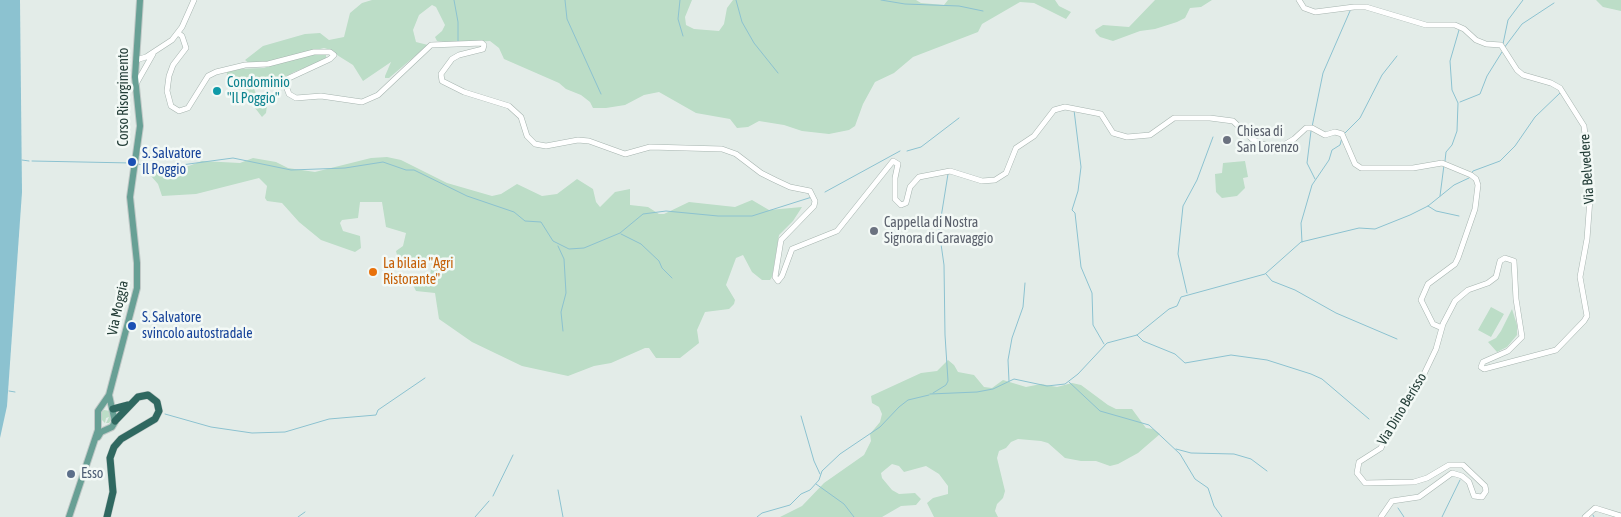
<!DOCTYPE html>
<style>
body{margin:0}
canvas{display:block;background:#e3ece8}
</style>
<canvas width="1621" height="517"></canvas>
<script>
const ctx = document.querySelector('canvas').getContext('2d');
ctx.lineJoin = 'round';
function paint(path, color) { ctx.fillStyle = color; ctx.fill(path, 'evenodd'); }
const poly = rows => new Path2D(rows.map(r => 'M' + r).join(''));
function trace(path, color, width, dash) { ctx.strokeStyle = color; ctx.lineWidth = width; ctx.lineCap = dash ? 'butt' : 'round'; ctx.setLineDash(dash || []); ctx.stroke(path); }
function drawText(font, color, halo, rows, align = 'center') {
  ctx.font = font + ' "Asap Condensed",sans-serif'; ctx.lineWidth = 5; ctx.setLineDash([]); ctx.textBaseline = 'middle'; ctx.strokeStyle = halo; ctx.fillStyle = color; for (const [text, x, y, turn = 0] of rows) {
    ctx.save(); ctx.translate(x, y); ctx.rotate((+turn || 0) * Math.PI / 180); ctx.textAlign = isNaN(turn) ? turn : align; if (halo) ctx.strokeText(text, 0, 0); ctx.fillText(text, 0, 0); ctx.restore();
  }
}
paint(poly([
 [372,0,692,0,685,17,686,25,694,29,719,31,724,24,727,8,733,0,916,0,921,3,944,5,948,0,1055,0,1059,6,1071,12,1066,19,1034,3,1020,2,982,24,978,32,913,57,894,73,875,82,863,104,855,126,849,130,829,134,802,131,784,125,759,121,748,127,737,128,730,119,696,113,659,92,644,95,625,105,606,108,593,108,590,102,581,95,566,89,559,83,504,59,499,48,490,41,457,43,437,41,435,37,442,31,445,25,436,7,432,5,419,15,413,30,416,42,428,45,389,78,385,78,385,76,391,62,363,81,353,65,337,55,334,51,324,48,269,62,250,64,245,60,263,46,305,34,320,33,329,40,344,37,350,13,362,3],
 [1155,0,1212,0,1201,7,1190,8,1185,18,1177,22,1155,29,1140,31,1113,41,1100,37,1096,33,1095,30,1103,25,1129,27],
 [1596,0,1621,0,1621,11,1603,7],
 [326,54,326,59,294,72,276,82,253,86,256,94,268,99,266,113,262,117,238,86,227,77,227,71,237,69,264,68,283,61,310,55],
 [387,157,401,160,447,183,492,196,501,194,517,184,542,196,557,194,577,179,593,189,596,202,600,207,615,192,630,189,630,205,648,207,659,214,664,214,689,202,735,207,752,200,769,210,802,207,793,221,779,235,772,277,770,280,762,280,752,272,743,255,736,258,726,285,735,300,734,304,729,309,705,312,697,330,699,343,680,358,656,358,649,348,645,348,611,363,594,366,568,376,522,366,472,342,439,319,435,293,416,291,411,281,430,277,432,259,407,259,397,255,396,251,403,246,406,233,386,227,382,202,360,202,358,218,342,220,340,223,343,231,360,236,361,248,355,252,321,240,299,222,282,203,267,201,265,198,267,186,259,178,196,194,162,196,158,184,151,176,154,172,178,170,202,161,240,163,253,158,276,162,288,168,315,172,371,158],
 [1245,161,1248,177,1243,178,1245,188,1237,196,1222,198,1216,192,1215,174,1222,173,1223,163],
 [1491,307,1504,314,1491,337,1478,330],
 [1512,309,1517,325,1517,335,1507,347,1497,352,1488,342,1496,338,1501,331],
 [948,360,954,365,958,372,974,375,984,387,992,388,1003,380,1026,387,1041,384,1057,387,1072,383,1081,385,1108,405,1116,409,1132,409,1146,428,1153,429,1160,434,1138,453,1118,464,1110,466,1096,461,1081,461,1065,458,1048,443,1041,441,1018,439,1011,442,1006,448,999,451,997,458,1005,491,1003,498,997,504,995,511,998,517,934,517,927,503,933,498,948,494,948,486,939,474,926,466,904,472,899,466,892,464,881,473,882,478,892,490,899,494,915,493,921,499,916,505,901,506,882,517,780,517,802,506,824,483,864,455,871,441,870,434,880,422,882,414,879,407,872,403,871,396,921,373,937,371],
 [104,410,110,411,112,418,109,423,106,423,109,417,106,418,105,423,102,420,101,412]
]), '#bcddc7');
paint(poly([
 [0,0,20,0,22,192,7,406,0,438]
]), '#8cc2d0');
trace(poly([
 [454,0,458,22,458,41],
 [565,0,567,19,601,94],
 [680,0,678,19,683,36],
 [736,0,742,22,754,43,778,73],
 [881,0,905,4,959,6,983,11],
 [1503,44,1508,20,1523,0],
 [1504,48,1522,24,1554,3],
 [1460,102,1480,94,1487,76,1502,52],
 [1074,110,1081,167,1078,191,1072,210,1075,213,1081,267,1092,293,1093,325,1104,344],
 [1312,127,1323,73,1350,11],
 [1311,131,1307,163,1315,179],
 [1344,134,1360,118,1382,75,1397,56],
 [907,151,921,147,959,118],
 [22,160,29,161],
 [32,161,131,163],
 [1445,161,1446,152,1452,145,1457,131,1458,103,1452,90,1450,61,1459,30],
 [138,164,159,168,233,158,291,170,345,168,383,162,406,170,414,170,467,196,514,212,525,221,541,222,553,241,569,249,584,248,620,233,643,214,666,211,718,216,752,216,812,197],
 [1471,174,1473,171,1500,161,1515,146,1535,117,1560,93],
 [825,192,900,151],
 [1440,196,1444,165],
 [1428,206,1436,211,1459,216],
 [621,234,641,244,659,261,662,268,672,278],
 [1302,242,1301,223,1312,185,1329,160,1332,150,1340,145,1342,138],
 [558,246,564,259,566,293,561,312,563,331],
 [1266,274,1272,281,1295,290,1336,313,1397,339],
 [1187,293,1178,254,1183,206,1197,180,1213,137],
 [1137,335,1143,341,1175,354,1185,363,1231,355,1267,360,1311,374,1322,379,1369,419],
 [1009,381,1008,360,1012,338,1023,307,1025,283],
 [1069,382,1100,411,1149,425,1163,438,1180,454,1195,479,1208,488,1214,506,1222,517],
 [9,391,15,392],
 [933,393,946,385,948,381,945,335,944,265,939,230,948,174],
 [930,394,977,392,993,389,1014,379,1047,386,1065,384,1078,374,1107,343,1137,335,1169,309,1177,306,1181,297,1265,274,1301,242,1359,228,1375,229,1410,215,1428,206,1454,185,1469,178],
 [165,414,211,427,252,433,285,432,329,419,376,415,378,410,425,378],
 [801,416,814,461,820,474],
 [1176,449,1191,453,1234,454,1251,459,1267,471],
 [816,484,844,504,854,517],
 [558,490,563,517],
 [493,496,513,455],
 [1398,508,1404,517],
 [1593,515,1594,517],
 [298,517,305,512],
 [475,517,489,501],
 [757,517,762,513,790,505,801,494,810,490,819,480,822,471,840,454,880,427,899,407,908,400,929,395],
 [1442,517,1460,480]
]), '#8cc2d0', 1);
const minor = poly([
 [1299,0,1304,8,1315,12,1354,7,1366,7,1426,25,1455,25,1464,29,1476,40,1486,44,1501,45,1517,70,1523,75,1551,83,1560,88,1584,126,1591,185,1587,239,1580,277,1587,316,1584,321,1556,350,1484,369,1481,367,1483,362,1508,351,1522,337,1516,299,1514,261,1505,258,1500,261,1496,277,1488,283,1468,290,1455,301,1443,324,1436,349,1424,374,1394,418,1381,448,1359,462,1357,473,1365,483,1414,482,1427,478,1449,465,1463,465,1485,486,1486,491,1482,497,1474,496,1469,482,1462,476,1452,473,1419,497,1392,501,1381,517],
 [178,33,182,36,186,48,173,65,169,76,167,91,171,106,179,111,188,108,208,76,216,72,245,65,268,64,314,52,330,52,334,55,330,59,289,78,286,86,289,94,296,98,321,96,362,102,378,95,431,45,482,43,484,45,483,49,459,55,452,59,441,74,442,81,464,92,509,106,521,117,527,136,535,144,546,146,578,140,589,141,625,154,650,147,722,149,736,154,761,173,775,180,790,187,810,191,815,201,814,206,781,240,775,277,778,281],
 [136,60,146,57,172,40,182,27,194,0],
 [136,84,153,54],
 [778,281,782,276,792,249,837,231,893,161,898,164,895,178,895,199,901,205,906,203,910,187,919,177,950,171,982,181,995,180,1006,173,1016,148,1034,136,1054,110,1065,107,1101,114,1113,133,1127,137,1150,135,1174,118,1210,118,1233,121,1252,139,1262,144,1279,148,1294,139,1306,128,1312,128,1325,135,1335,132,1342,134,1355,164,1361,168,1413,168,1442,163,1471,175,1476,179,1478,185,1475,209,1458,258,1455,264,1428,284,1421,300,1433,324,1442,328],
 [1585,517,1595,508,1621,516]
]);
const major = poly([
 [98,437,101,432,112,427,115,422,109,395],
 [69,517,98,430,98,411,109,395,137,288,137,263,130,197,140,126,135,77,140,0]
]);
const highway = poly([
 [113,409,128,405],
 [107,517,113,492,110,458,114,447,121,439,155,419,159,411,157,402,148,395,138,397,115,421]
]);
trace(minor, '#a6b4af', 6);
trace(major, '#c1c9c7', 8);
trace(highway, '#c1c9c7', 8);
trace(minor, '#fff', 5);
trace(major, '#68a095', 6);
trace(highway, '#2f6860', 7);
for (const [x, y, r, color] of [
 [217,91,5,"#0f9aa8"],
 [1227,140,5,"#6b7280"],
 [132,162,5,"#1a4fb4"],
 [874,231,5,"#6b7280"],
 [373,272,5,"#e8710a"],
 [132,326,5,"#1a4fb4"],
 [71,474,5,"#5c6f8a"]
]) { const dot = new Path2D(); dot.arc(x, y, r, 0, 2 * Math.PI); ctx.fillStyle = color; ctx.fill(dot); trace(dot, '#f3f9f6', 2); }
drawText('14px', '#0d838f', '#f3f9f6', [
 ["Condominio",227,83],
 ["\"Il Poggio\"",227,99]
], 'left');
drawText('14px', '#233d37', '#f3f9f6', [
 ["Corso Risorgimento",124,97,-90],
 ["Via Belvedere",1587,169,-94],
 ["Via Moggia",118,308,-78],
 ["Via Dino Berisso",1402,409,-59]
]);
drawText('14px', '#5b616d', '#f3f9f6', [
 ["Chiesa di",1237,132],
 ["San Lorenzo",1237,148],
 ["Cappella di Nostra",884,223],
 ["Signora di Caravaggio",884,239]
], 'left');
drawText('14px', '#164399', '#f3f9f6', [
 ["S. Salvatore",142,154],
 ["Il Poggio",142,170],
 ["S. Salvatore",142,318],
 ["svincolo autostradale",142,334]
], 'left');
drawText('14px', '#c56008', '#f3f9f6', [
 ["La bilaia \"Agri",383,264],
 ["Ristorante\"",383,280]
], 'left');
drawText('14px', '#4e5e75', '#f3f9f6', [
 ["Esso",81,474]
], 'left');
</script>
